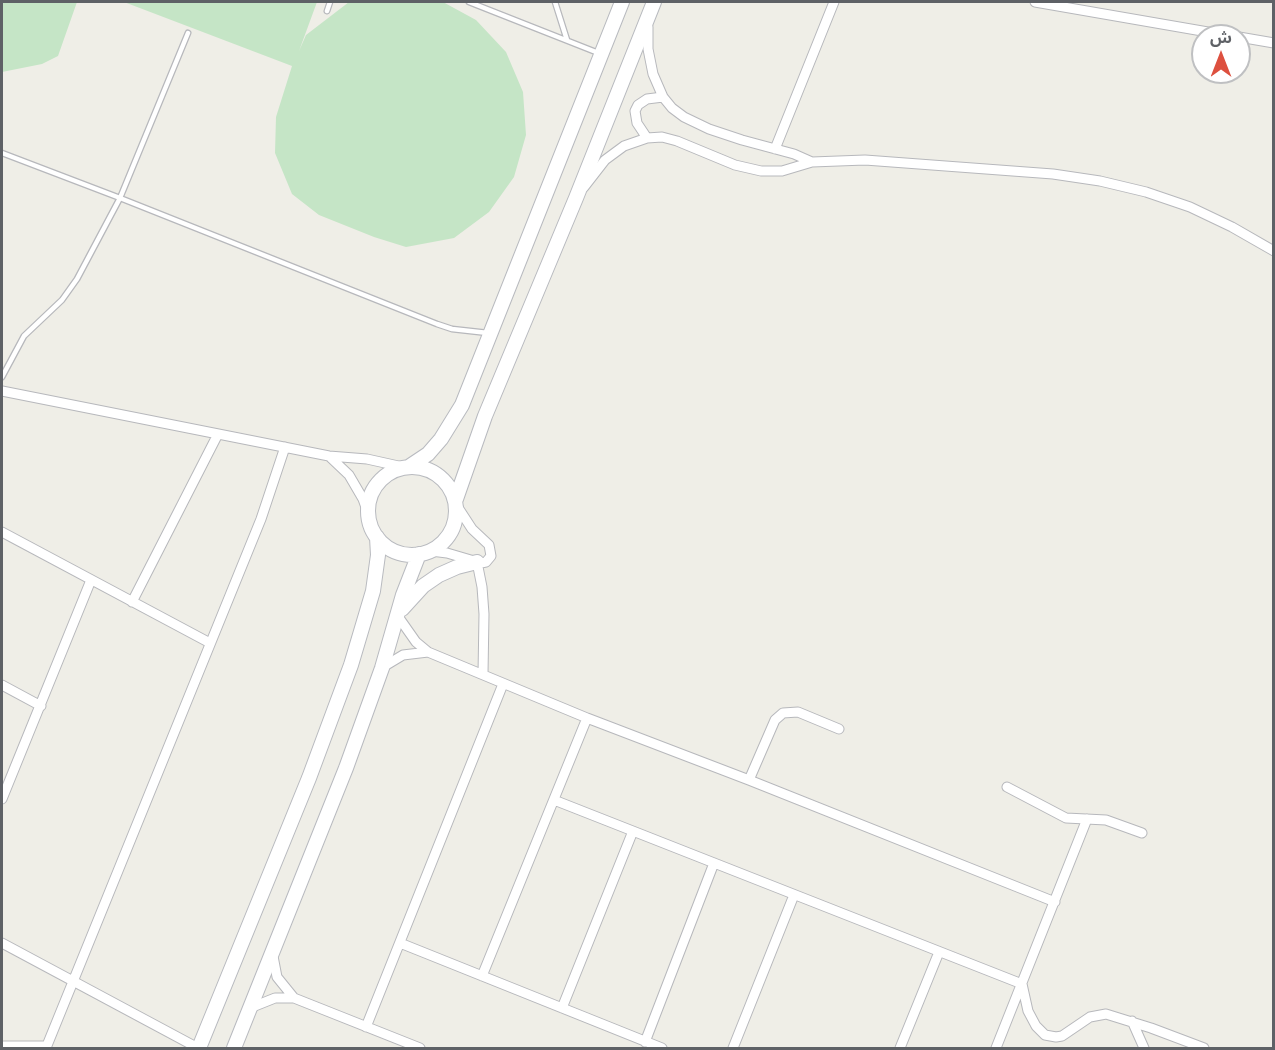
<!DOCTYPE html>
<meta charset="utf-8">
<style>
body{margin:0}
#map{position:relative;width:1275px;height:1050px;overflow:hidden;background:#efeee7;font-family:"Public Sans","Noto Sans Arabic",sans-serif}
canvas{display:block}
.frame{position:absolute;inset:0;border:3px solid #5e6166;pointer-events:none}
.north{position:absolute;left:1191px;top:24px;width:60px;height:60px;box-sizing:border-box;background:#fff;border:2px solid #bfc0c2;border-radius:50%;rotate:0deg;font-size:16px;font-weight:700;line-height:24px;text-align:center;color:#5e6166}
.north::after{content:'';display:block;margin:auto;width:21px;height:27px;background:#dd503f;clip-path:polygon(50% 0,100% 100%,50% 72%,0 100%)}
</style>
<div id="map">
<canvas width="1275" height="1050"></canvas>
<div class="frame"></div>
<div class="north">ش</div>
</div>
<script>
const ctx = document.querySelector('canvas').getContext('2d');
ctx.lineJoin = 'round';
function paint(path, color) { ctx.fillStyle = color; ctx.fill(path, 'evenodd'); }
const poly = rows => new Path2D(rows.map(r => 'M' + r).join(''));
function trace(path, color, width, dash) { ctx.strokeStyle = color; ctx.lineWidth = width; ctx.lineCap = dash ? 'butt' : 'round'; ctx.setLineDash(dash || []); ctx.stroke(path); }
paint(poly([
 [2,2,77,2,58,56,42,64,2,72],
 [124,2,317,2,299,51,306,35,349,2,443,2,476,20,506,52,523,92,526,135,514,177,489,212,454,238,406,247,374,237,319,215,292,194,275,153,276,117,292,66]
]), '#c5e5c6');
const lane = poly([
 [469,2,601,54],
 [555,2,567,40],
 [327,11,330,2],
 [2,153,120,198,437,324,452,329,488,333],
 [2,377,24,336,62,300,77,279,120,198,188,33]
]);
const street = poly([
 [1035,2,1231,36],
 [648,27,648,49,653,74,663,97,672,108,684,117,709,129,742,140,794,154,812,162],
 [1239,37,1274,43],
 [647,138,637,123,635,111,638,105,647,99,663,97],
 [775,149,834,2],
 [584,187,605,160,624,146,647,138,662,137,677,141,735,165,761,171,782,171,812,162,865,160,1053,174,1100,181,1146,192,1190,207,1232,227,1274,251],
 [2,391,329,456,367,459,403,467],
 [329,456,349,475,363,499,368,513],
 [2,532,210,643],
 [431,551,447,553,481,563,486,562,491,556,489,545,472,529,457,506],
 [477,562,482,587,484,614,483,674],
 [132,602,218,434],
 [397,615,416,642,428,652,587,718,749,780,1055,902],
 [383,667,403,655,428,652],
 [2,685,41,706],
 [749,780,775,720,783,713,798,712,839,729],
 [1007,787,1066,818,1106,820,1142,833],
 [2,799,91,580],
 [554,800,1022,984,1028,1011,1036,1026,1045,1035,1056,1037,1062,1036,1090,1017,1106,1014,1151,1028,1204,1048],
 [2,943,198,1048],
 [400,943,662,1048],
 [273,956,277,977,294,998],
 [482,976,587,718],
 [250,1008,275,998,294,998,420,1048],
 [562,1008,633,831],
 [1132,1021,1144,1048],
 [366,1027,503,684],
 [645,1042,714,863],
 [2,1046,47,1046],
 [46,1048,261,519,285,447],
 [733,1048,794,895],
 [900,1048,939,952],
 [996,1048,1087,819]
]);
const secondary = poly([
 [410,466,428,454,441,439,462,405,622,2],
 '368 511a44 44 0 1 1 88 0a44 44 0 1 1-88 0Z',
 [456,499,485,416,576,198,654,2],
 [402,609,423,586,439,575,457,567,477,562],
 [199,1048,309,778,351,665,373,591,378,555,377,537],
 [234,1048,346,768,382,668,403,595,419,554]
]);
trace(lane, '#b7b8bc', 7);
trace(street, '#b7b8bc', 11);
trace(secondary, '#b8babf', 16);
trace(lane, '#fff', 4.5);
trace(street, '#fff', 9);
trace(secondary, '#fff', 14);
</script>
